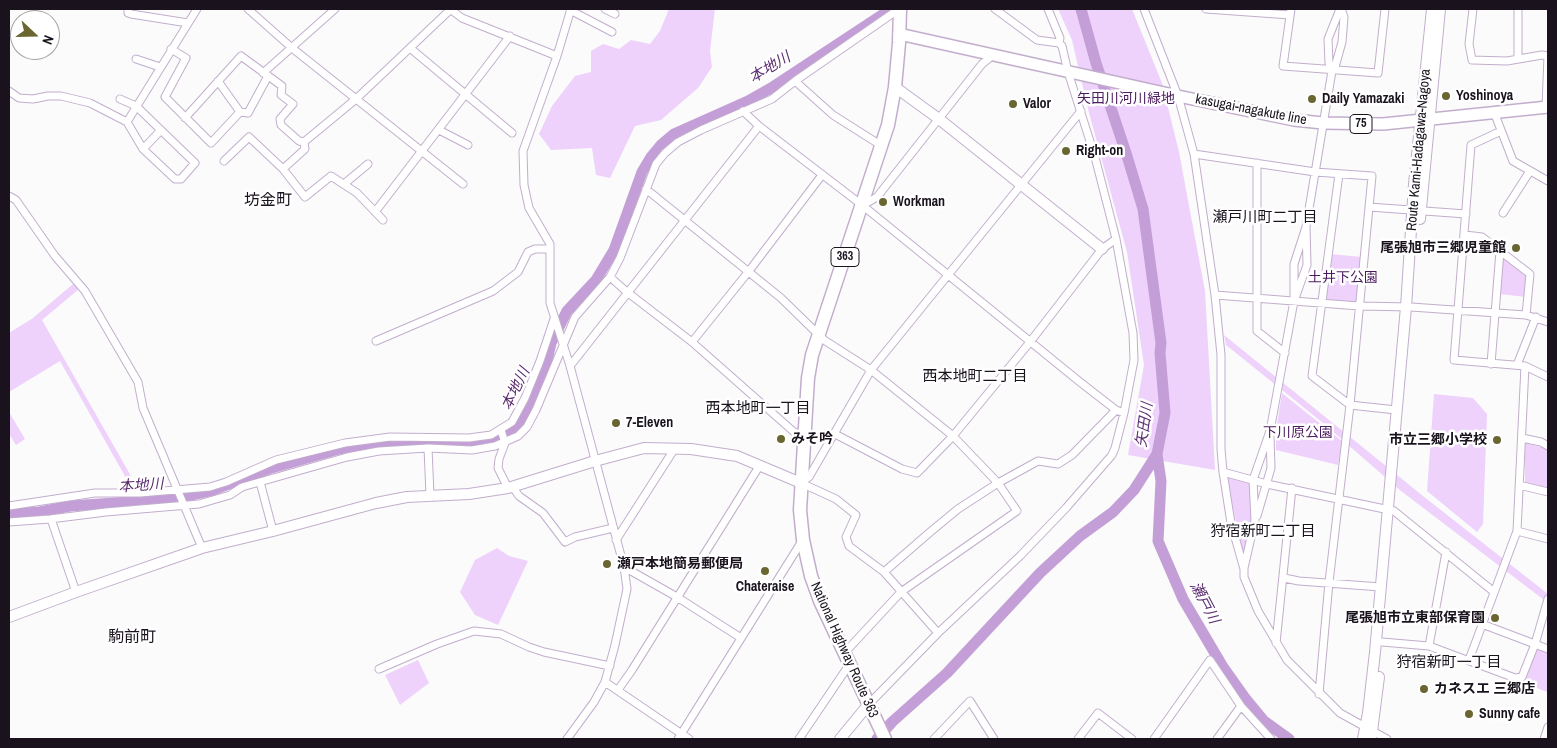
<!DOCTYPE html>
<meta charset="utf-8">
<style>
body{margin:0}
#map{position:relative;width:1557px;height:748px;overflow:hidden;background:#fbfbfb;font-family:"Archivo Narrow",sans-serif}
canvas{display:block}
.frame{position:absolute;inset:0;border:10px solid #1a131e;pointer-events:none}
.north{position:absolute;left:10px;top:10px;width:50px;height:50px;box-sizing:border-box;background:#fff;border:1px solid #a3a1a5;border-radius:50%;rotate:111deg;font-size:14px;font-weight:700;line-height:20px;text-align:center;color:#1a131e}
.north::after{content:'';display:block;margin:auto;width:18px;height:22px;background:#6a6632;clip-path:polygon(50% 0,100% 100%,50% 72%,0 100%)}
</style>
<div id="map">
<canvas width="1557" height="748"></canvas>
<div class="frame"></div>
<div class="north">N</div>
</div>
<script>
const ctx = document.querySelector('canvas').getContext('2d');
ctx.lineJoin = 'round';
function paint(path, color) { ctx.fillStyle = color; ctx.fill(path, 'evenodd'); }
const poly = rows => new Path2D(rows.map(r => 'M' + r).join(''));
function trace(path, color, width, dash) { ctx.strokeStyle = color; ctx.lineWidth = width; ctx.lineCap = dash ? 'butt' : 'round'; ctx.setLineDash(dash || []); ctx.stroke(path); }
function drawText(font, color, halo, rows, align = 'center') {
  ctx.font = font + ' "Archivo Narrow","Noto Sans JP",sans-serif'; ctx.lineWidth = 5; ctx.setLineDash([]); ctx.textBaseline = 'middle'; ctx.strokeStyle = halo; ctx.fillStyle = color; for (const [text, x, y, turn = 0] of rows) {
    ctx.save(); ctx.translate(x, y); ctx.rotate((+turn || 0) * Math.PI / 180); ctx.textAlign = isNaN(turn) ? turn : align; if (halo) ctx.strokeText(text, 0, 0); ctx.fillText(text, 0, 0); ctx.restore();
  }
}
paint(poly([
 [669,9,715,9,710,51,712,67,698,88,661,120,635,126,610,178,596,175,592,148,551,150,539,134,552,106,575,76,591,72,591,51,603,44,619,49,631,40,650,44,660,31],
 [1058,9,1132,9,1162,83,1179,152,1205,291,1215,470,1128,455,1144,365,1127,252,1088,109,1072,40],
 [1330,254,1362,257,1356,303,1324,300],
 [1502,255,1529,274,1526,297,1499,294],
 [73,284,79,289,42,320,131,476,126,478,60,361,9,392,9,333,33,318],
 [1224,335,1423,496,1548,594,1548,603,1401,491,1323,423,1226,345],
 [1282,393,1342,441,1338,465,1276,450,1276,431],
 [1434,394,1473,398,1487,414,1483,524,1477,532,1427,491],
 [9,412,25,439,16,445,9,434],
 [1525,443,1548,449,1548,489,1525,484],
 [1227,477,1250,482,1253,520,1245,558,1243,558],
 [497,548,509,556,528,561,498,625,475,615,460,592,475,560],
 [1536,647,1548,653,1547,692,1524,683],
 [418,660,429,683,400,705,385,675]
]), '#eed2fc');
trace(poly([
 [1157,454,1161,481,1158,541,1183,599,1223,667,1245,698,1264,721,1289,739],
 [9,514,40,512,70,506,174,499,210,491,268,469,339,449,389,441,464,444,499,439,512,429,522,418,535,394,546,365,551,343,567,311,596,280,614,250,642,172,651,157,661,145,674,134,748,101,771,88,891,9],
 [877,739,892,722,947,673,1040,573,1080,536,1113,512,1134,490,1157,454,1165,413,1160,353,1161,343,1143,209,1127,156,1096,63,1081,9]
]), '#c49fd7', 11);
const street = poly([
 [128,9,128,13,131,14,188,23],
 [248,9,292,48,463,184],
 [450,9,462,18,557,56],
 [605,9,615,14],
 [995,9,1037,40,1059,43],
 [1144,9,1178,96,1194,154,1215,295,1221,355,1221,449,1223,472,1231,523,1244,569,1244,577,1258,611,1287,660,1340,713,1387,739],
 [1206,9,1290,15],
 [1291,9,1283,66,1378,73,1385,9],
 [1473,9,1469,44,1472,60,1507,61,1542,55,1548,56],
 [570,10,612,32],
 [410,48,512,133],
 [171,49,186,58,165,97,211,143,240,112],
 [1518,58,1518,9],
 [136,59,160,67],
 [1332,71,1329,63,1328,39,1340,9],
 [263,73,335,9],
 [218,81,240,112,248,113,268,76],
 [795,81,833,115,882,146],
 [9,91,19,98,33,99,48,96,61,96,90,103,127,122,143,149,175,179,181,179,195,163,136,106,120,99],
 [1546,107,1548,56],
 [743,111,759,126,862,205,1080,382,1116,410,1124,413],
 [1494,112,1513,161,1548,181],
 [185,118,241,56,282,86,281,95,293,104,280,119,281,125,299,141,304,142,356,99,451,9],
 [127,122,197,9],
 [439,130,468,145],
 [1501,131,1471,145,1454,360,1525,366,1548,377],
 [304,142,305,149,283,169,305,197,331,176,357,193,383,220],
 [143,149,161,130],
 [1194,154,1315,172,1372,176,1350,405,1329,582,1319,694],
 [224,161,249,137,283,169],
 [1257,163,1257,331,1285,353],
 [1339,174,1312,376,1350,405,1396,410],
 [344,184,368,164],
 [646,189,781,298,824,340,871,370,953,436,998,483,1017,511,901,592,849,648,844,652],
 [9,196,16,200,55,256,85,291,138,382,143,408,202,548],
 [863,205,877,197,982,64,993,55],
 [1369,207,1466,214],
 [375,212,510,36],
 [1503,213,1530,171],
 [1465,235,1482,237,1530,274,1526,315],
 [610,277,627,292,692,342,794,432,804,435],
 [1215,295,1359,306,1411,307,1526,315,1548,322],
 [1294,296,1294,264,1306,227,1332,71,1335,67,1342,42,1344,17,1341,9],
 [376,341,493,291,518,272,528,252,535,249,550,249],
 [692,342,749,271,822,175],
 [1491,364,1500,251],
 [1517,365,1536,317],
 [570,366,759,126],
 [501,430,505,443,499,459,498,468,508,488],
 [835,434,902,469,917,473,953,436,1030,342,1102,249,1116,239],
 [1522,438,1541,442,1548,446],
 [428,448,430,495],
 [1223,472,1267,484,1394,511,1494,592],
 [260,482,273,531],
 [801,483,809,477,871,370,1081,111],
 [801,483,836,499,856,515,846,537,849,546,884,572,938,633],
 [1519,485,1548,492],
 [512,486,519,496,543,513,565,542,575,537,613,528],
 [9,506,95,493,140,493,210,487,226,482,276,460,345,443,390,437,469,438,491,435,512,422,525,398,540,361,554,319],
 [1257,516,1271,468,1270,436],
 [51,519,76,592],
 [9,522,50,519,106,512,199,504,230,495,242,487,347,457,379,451,428,448,472,450,495,446,518,436,527,427,536,410,575,317,610,277,620,258,656,164,665,153,678,142,701,130,772,99,795,81,899,9],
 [1517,531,1548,539],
 [616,540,675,448],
 [624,567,677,597,741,638],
 [1244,568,1255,520,1253,480,1270,431,1294,301,1307,265,1306,227],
 [884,572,929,533,958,509,998,483,1038,461,1058,464,1072,455,1116,410],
 [1284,578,1299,581,1381,587],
 [1482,624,1548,649],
 [1382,642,1429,646,1515,678,1522,677,1535,644,1548,599],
 [1276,643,1292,488],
 [1429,646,1446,552],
 [1469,660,1517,531,1525,366],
 [379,669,437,644,474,631,501,634,529,647,544,652,610,666],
 [605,682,689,739],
 [618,690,632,670,760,465],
 [868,705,938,633,1020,556,1066,508,1112,455,1115,448,1124,413,1134,360,1133,333,1116,239,1095,157,1068,72,1062,46,1059,43,1060,38,1048,9],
 [567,739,594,702,605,682,615,645,627,589,624,567,570,366,550,303,550,244,529,208,524,185,523,151,557,56,571,9],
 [678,739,802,541],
 [799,739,849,665],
 [934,739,970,701,994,739],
 [1078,739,1098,713,1132,739],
 [1154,739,1210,660,1241,706,1271,739],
 [1217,739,1241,706],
 [1544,739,1548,727]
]);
const secondary = poly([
 [895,87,939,119,1102,249],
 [1420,219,1440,9],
 [9,617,76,592,202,548,273,531,376,503,407,497,469,494,508,488,595,461,644,448,691,449,737,456,801,483],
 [840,739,868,705],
 [1363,739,1368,713,1375,652,1406,307,1414,184,1432,9],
 [1371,739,1379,677]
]);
const primary = poly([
 [899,34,1178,96,1294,120,1323,123,1383,124,1548,107]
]);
const highway = poly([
 [885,739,820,601,811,576,803,540,800,510,808,378,812,355,888,125,895,87,899,43,900,9]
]);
trace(street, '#c2aecc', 9);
trace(secondary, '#c2aecc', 12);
trace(primary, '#c2aecc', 14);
trace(highway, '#c2aecc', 15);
trace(street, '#fff', 7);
trace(secondary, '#fff', 10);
trace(primary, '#fff', 11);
trace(highway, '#fff', 12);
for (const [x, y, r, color] of [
 [1446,96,5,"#6a6632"],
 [1312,99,5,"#6a6632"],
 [1013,104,5,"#6a6632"],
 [1066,151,5,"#6a6632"],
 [883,202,5,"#6a6632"],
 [1516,248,5,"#6a6632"],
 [616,423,5,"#6a6632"],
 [781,439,5,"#6a6632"],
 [1497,440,5,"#6a6632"],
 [607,564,5,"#6a6632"],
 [765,571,5,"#6a6632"],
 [1495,618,5,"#6a6632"],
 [1424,689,5,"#6a6632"],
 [1469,714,5,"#6a6632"]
]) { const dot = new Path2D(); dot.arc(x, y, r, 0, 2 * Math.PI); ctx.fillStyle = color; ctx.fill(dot); trace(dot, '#fff', 2); }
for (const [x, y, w] of [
 [1361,124,22],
 [845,257,28]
]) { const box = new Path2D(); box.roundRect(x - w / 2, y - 9.5, w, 19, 4); ctx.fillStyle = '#fff'; ctx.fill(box); trace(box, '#1a131e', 1); }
drawText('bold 12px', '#1a131e', null, [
 ["75",1361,124],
 ["363",845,257]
]);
drawText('bold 14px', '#1a131e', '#fff', [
 ["Yoshinoya",1456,96],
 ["Daily Yamazaki",1322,99],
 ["Valor",1023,104],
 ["Right-on",1076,151],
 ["Workman",893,202],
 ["尾張旭市三郷児童館",1506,248,"right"],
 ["7-Eleven",626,423],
 ["みそ吟",791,439],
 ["市立三郷小学校",1487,440,"right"],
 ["瀬戸本地簡易郵便局",617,564],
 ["Chateraise",765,587,"center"],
 ["尾張旭市立東部保育園",1485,618,"right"],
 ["カネスエ 三郷店",1434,689],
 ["Sunny cafe",1479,714]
], 'left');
drawText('14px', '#4b1c5e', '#fff', [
 ["矢田川河川緑地",1126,99],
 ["土井下公園",1343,278],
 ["下川原公園",1298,433]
]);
drawText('14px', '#1a131e', '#fff', [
 ["kasugai-nagakute line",1251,110,11],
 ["Route Kami-Hadagawa-Nagoya",1419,150,-85],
 ["National Highway Route 363",844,650,66]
]);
drawText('italic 15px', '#5b2d70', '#fff', [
 ["本地川",770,68,-31],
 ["本地川",516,389,-64],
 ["矢田川",1145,425,-82],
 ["本地川",141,486,-4],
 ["瀬戸川",1204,603,62]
]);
drawText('15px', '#1a131e', '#fff', [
 ["瀬戸川町二丁目",1265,218],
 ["西本地町二丁目",975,377],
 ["西本地町一丁目",758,409],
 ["狩宿新町二丁目",1263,532],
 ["狩宿新町一丁目",1449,663]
]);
drawText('16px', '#1a131e', '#fff', [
 ["坊金町",268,201],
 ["駒前町",132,638]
]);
</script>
